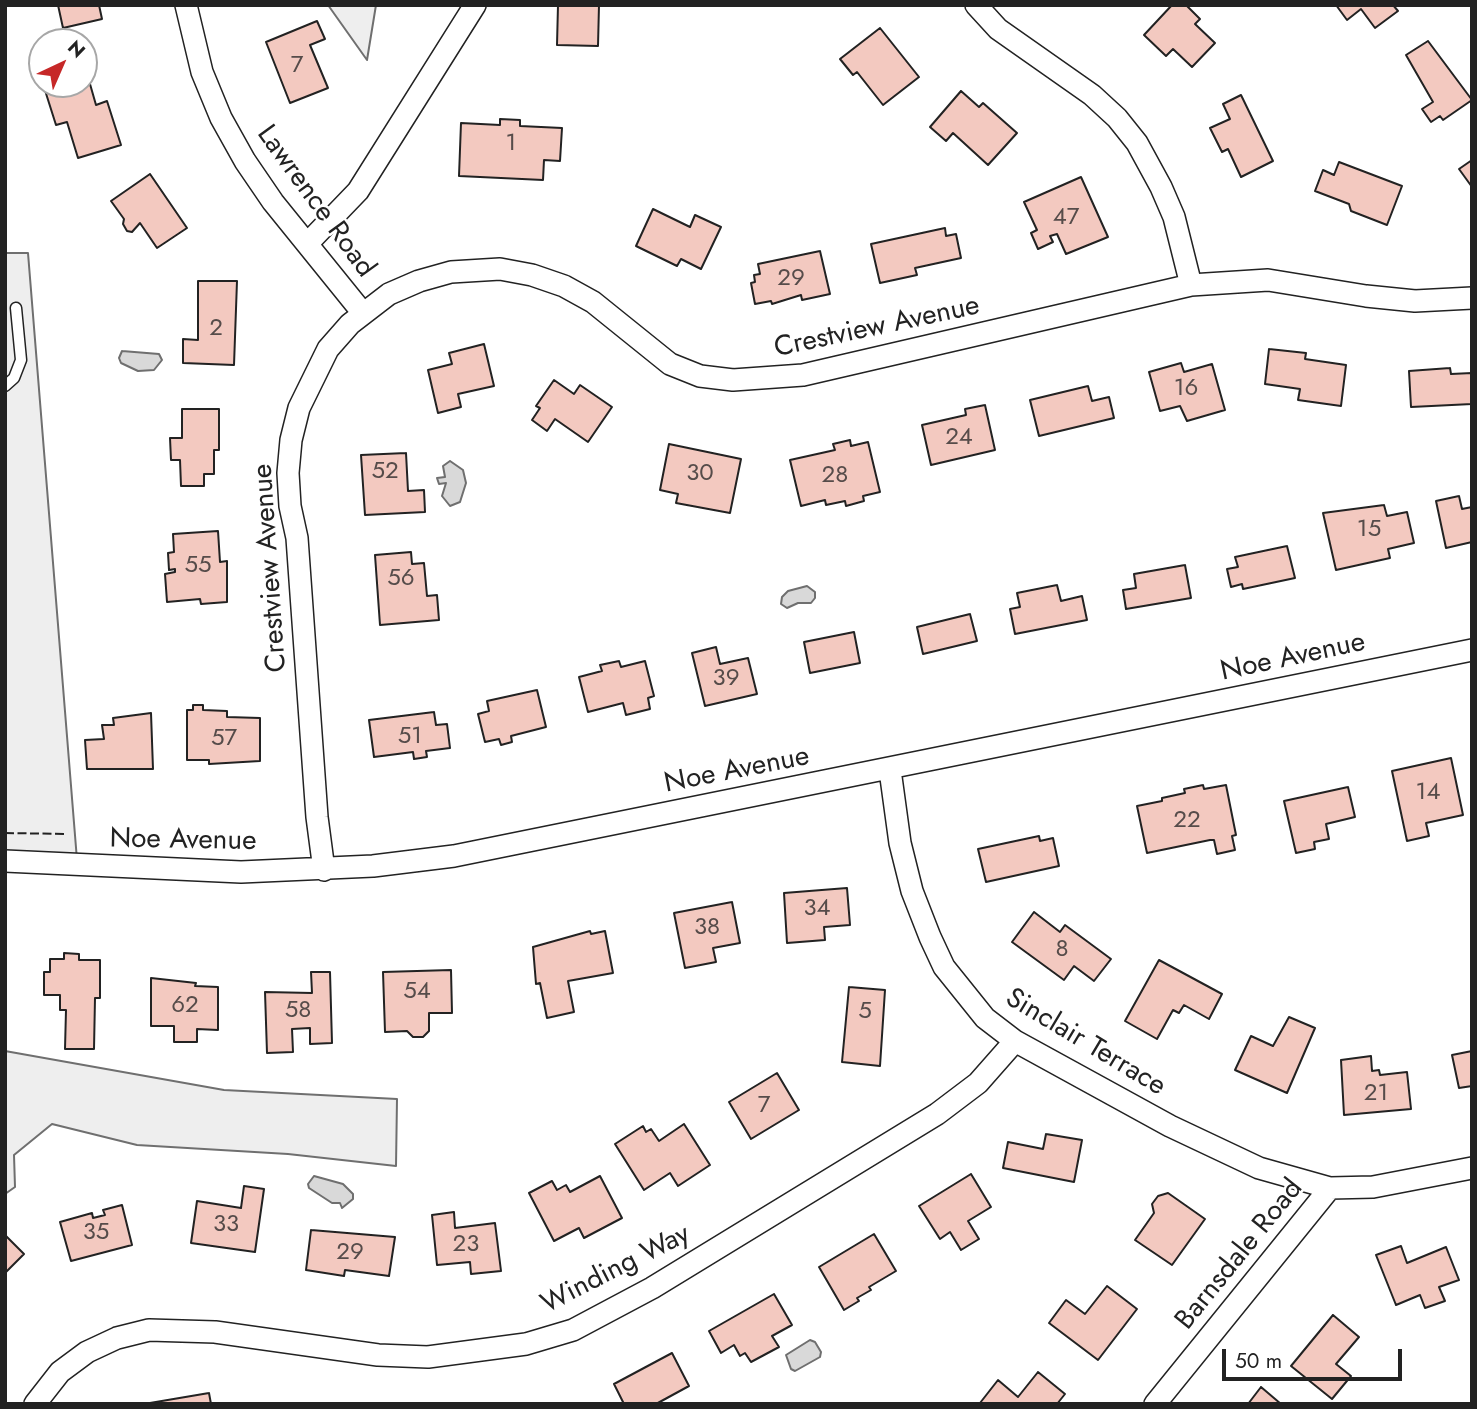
<!DOCTYPE html>
<style>
body{margin:0}
#map{position:relative;width:1477px;height:1409px;overflow:hidden;background:#fff;font-family:Jost,sans-serif}
canvas{display:block}
.frame{position:absolute;inset:0;border:7px solid #222;pointer-events:none}
.north{position:absolute;left:28px;top:28px;width:70px;height:70px;box-sizing:border-box;background:#fff;border:2px solid #a7a7a7;border-radius:50%;rotate:44deg;font-size:19px;font-weight:700;line-height:28px;text-align:center;color:#222}
.north::after{content:'';display:block;margin:auto;width:24px;height:32px;background:#c62828;clip-path:polygon(50% 0,100% 100%,50% 72%,0 100%)}
.scale{position:absolute;left:1222px;top:1349px;width:180px;height:32px;box-sizing:border-box;border:4px solid #222;border-top:0;padding-left:9px;font-size:21px;line-height:24px;white-space:nowrap;color:#222;-webkit-text-stroke:5px #fff;paint-order:stroke}
</style>
<div id="map">
<canvas width="1477" height="1409"></canvas>
<div class="frame"></div>
<div class="north">N</div>
<div class="scale">50 m</div>
</div>
<script>
const ctx = document.querySelector('canvas').getContext('2d');
ctx.lineJoin = 'round';
function paint(path, color) { ctx.fillStyle = color; ctx.fill(path, 'evenodd'); }
const poly = rows => new Path2D(rows.map(r => 'M' + r).join(''));
function trace(path, color, width, dash) { ctx.strokeStyle = color; ctx.lineWidth = width; ctx.lineCap = dash ? 'butt' : 'round'; ctx.setLineDash(dash || []); ctx.stroke(path); }
function drawText(font, color, halo, rows, align = 'center') {
  ctx.font = font + ' Jost,sans-serif'; ctx.lineWidth = 5; ctx.setLineDash([]); ctx.textBaseline = 'middle'; ctx.strokeStyle = halo; ctx.fillStyle = color; for (const [text, x, y, turn = 0] of rows) {
    ctx.save(); ctx.translate(x, y); ctx.rotate((+turn || 0) * Math.PI / 180); ctx.textAlign = isNaN(turn) ? turn : align; if (halo) ctx.strokeText(text, 0, 0); ctx.fillText(text, 0, 0); ctx.restore();
  }
}
const green = poly([
 [328,5,376,5,367,60,328,5],
 [5,253,28,253,77,860,5,858,5,253],
 [5,1051,224,1090,397,1099,396,1166,288,1154,137,1145,52,1124,14,1155,15,1187,5,1194,5,1051]
]);
paint(green, '#eee');
trace(green, '#6f6f6f', 2);
const water = poly([
 [122,351,159,354,162,360,154,370,138,371,121,363,119,358,122,351],
 [450,461,463,470,466,483,460,502,450,506,442,496,446,483,439,484,437,478,445,477,443,466,450,461],
 [807,586,815,592,815,598,811,603,798,603,787,608,781,604,782,597,788,591,807,586],
 [314,1176,343,1184,353,1194,353,1199,342,1208,340,1203,332,1203,309,1188,308,1184,314,1176],
 [810,1340,815,1342,821,1352,820,1357,795,1371,791,1369,786,1355,810,1340]
]);
paint(water, '#d9d9d9');
trace(water, '#6f6f6f', 2);
const building = poly([
 [58,5,99,5,102,19,63,28,58,5],
 [558,5,599,5,598,46,557,45,558,5],
 [1172,5,1186,5,1200,19,1195,24,1215,43,1192,67,1173,49,1166,56,1144,35,1172,5],
 [1336,5,1393,5,1398,11,1375,28,1361,9,1347,20,1336,5],
 [317,21,325,39,310,45,328,88,290,103,266,42,317,21],
 [880,28,919,77,883,105,857,72,853,75,840,59,880,28],
 [1428,41,1472,100,1443,120,1440,116,1431,122,1422,109,1433,102,1406,55,1428,41],
 [88,77,96,105,107,101,121,145,78,158,67,122,56,125,43,84,84,84,84,78,88,77],
 [961,91,979,107,983,103,1017,133,988,165,953,133,946,141,930,127,961,91],
 [1241,95,1273,161,1241,177,1228,149,1222,152,1210,128,1230,119,1223,104,1241,95],
 [500,119,520,120,520,126,562,128,560,161,544,160,543,180,459,176,461,123,500,125,500,119],
 [1472,160,1472,187,1459,169,1472,160],
 [1339,162,1402,186,1387,225,1351,211,1349,204,1315,191,1323,170,1334,175,1339,162],
 [150,174,187,228,157,248,140,223,132,232,127,231,123,224,124,219,111,201,150,174],
 [1081,177,1108,237,1066,254,1057,234,1050,236,1053,242,1038,249,1031,233,1037,230,1024,202,1081,177],
 [653,209,690,227,695,215,721,227,701,269,681,259,677,266,636,246,653,209],
 [945,228,946,236,956,234,961,258,915,268,917,275,880,283,871,244,945,228],
 [820,251,830,294,802,300,801,295,772,304,771,301,755,304,751,283,755,282,754,275,760,274,758,264,820,251],
 [198,281,237,281,234,365,183,363,183,339,198,340,198,281],
 [484,344,494,386,458,394,461,407,438,413,428,370,452,364,449,353,484,344],
 [1269,349,1306,353,1305,359,1346,365,1341,406,1298,400,1300,389,1265,384,1269,349],
 [1181,363,1184,372,1212,364,1225,410,1187,421,1180,406,1160,411,1149,372,1181,363],
 [1450,368,1451,374,1472,373,1472,404,1411,407,1409,371,1450,368],
 [554,380,574,394,580,385,612,407,588,442,555,419,547,431,532,420,540,408,536,406,554,380],
 [1088,386,1092,401,1109,397,1114,418,1039,436,1030,400,1088,386],
 [985,405,995,450,931,465,922,425,966,415,965,409,985,405],
 [182,409,219,409,219,450,214,450,214,474,204,474,204,486,181,486,180,460,171,460,170,438,182,438,182,409],
 [850,440,851,446,868,442,880,492,863,496,864,501,846,506,845,501,826,505,825,500,801,506,790,460,835,450,833,444,850,440],
 [669,444,741,459,730,513,676,503,678,494,660,490,669,444],
 [406,453,408,491,424,490,425,512,365,515,361,455,406,453],
 [1459,496,1462,509,1472,507,1472,542,1446,548,1436,501,1459,496],
 [1384,505,1387,516,1407,512,1414,543,1388,549,1390,558,1336,570,1323,513,1384,505],
 [218,531,220,562,227,561,227,602,201,604,200,599,167,602,165,574,175,572,175,569,169,570,168,553,174,552,173,534,218,531],
 [1287,546,1295,578,1243,589,1242,584,1231,587,1227,569,1238,567,1235,557,1287,546],
 [411,552,412,564,424,563,427,596,437,595,439,620,380,625,375,555,411,552],
 [1185,565,1191,598,1126,609,1123,590,1136,588,1134,574,1185,565],
 [1057,585,1061,601,1082,596,1087,620,1015,634,1010,609,1020,607,1017,593,1057,585],
 [970,614,977,641,923,654,917,627,970,614],
 [854,632,860,663,810,673,804,642,854,632],
 [716,647,720,664,748,658,757,694,705,706,692,653,716,647],
 [619,661,621,667,645,661,654,696,648,698,650,709,626,715,623,703,588,712,579,677,602,671,600,665,619,661],
 [537,690,546,727,511,736,512,742,501,745,499,739,485,742,478,714,489,711,487,701,537,690],
 [193,705,203,705,203,710,227,711,227,717,260,718,260,761,209,764,209,760,187,760,187,710,193,710,193,705],
 [434,712,436,725,447,724,450,748,426,751,427,757,414,759,413,752,374,757,369,720,434,712],
 [151,713,153,769,87,769,85,740,104,739,102,725,114,725,113,718,151,713],
 [1451,758,1463,815,1426,823,1429,836,1407,841,1392,771,1451,758],
 [1203,785,1204,789,1226,785,1236,835,1232,836,1235,850,1217,854,1214,840,1210,840,1147,853,1137,806,1162,801,1162,798,1185,793,1184,789,1203,785],
 [1348,787,1355,817,1326,824,1329,839,1314,842,1315,849,1296,853,1284,801,1348,787],
 [1039,836,1040,841,1053,838,1059,866,986,882,978,849,1039,836],
 [847,888,850,925,824,927,825,940,787,943,784,893,847,888],
 [732,902,740,943,713,948,716,962,685,968,674,913,732,902],
 [1034,912,1060,932,1065,925,1111,959,1094,981,1074,966,1064,980,1012,942,1034,912],
 [590,931,591,934,605,931,613,973,568,981,574,1012,547,1018,540,983,536,984,533,947,590,931],
 [64,953,79,954,79,960,100,960,100,998,95,998,94,1049,65,1049,66,1010,60,1010,60,995,44,995,44,972,50,972,50,959,64,959,64,953],
 [1159,960,1222,994,1209,1019,1184,1005,1179,1013,1173,1010,1157,1039,1125,1021,1159,960],
 [451,970,452,1013,429,1013,429,1031,423,1037,413,1037,407,1031,385,1032,383,972,451,970],
 [311,972,330,972,332,1043,310,1044,310,1028,292,1029,293,1052,267,1053,265,992,312,993,311,972],
 [151,978,196,983,195,986,218,987,218,1030,197,1029,197,1042,174,1042,174,1026,151,1026,151,978],
 [849,987,885,990,880,1066,842,1062,849,987],
 [1289,1017,1315,1028,1287,1093,1235,1070,1251,1036,1273,1046,1289,1017],
 [1472,1051,1472,1086,1459,1088,1452,1055,1472,1051],
 [1371,1056,1372,1071,1379,1070,1380,1075,1407,1072,1411,1109,1344,1115,1341,1060,1371,1056],
 [777,1073,799,1110,751,1139,729,1102,777,1073],
 [684,1124,710,1165,678,1186,670,1173,644,1190,615,1144,643,1126,646,1132,651,1129,659,1141,684,1124],
 [1046,1134,1082,1140,1074,1182,1003,1168,1008,1142,1043,1149,1046,1134],
 [971,1174,991,1207,968,1221,979,1239,961,1250,950,1232,940,1239,919,1206,971,1174],
 [600,1176,622,1218,584,1238,579,1228,554,1241,529,1193,552,1181,557,1190,566,1185,570,1192,600,1176],
 [244,1186,264,1189,255,1252,191,1243,197,1201,241,1208,244,1186],
 [1168,1193,1205,1219,1172,1265,1135,1240,1154,1213,1152,1204,1158,1196,1168,1193],
 [122,1205,132,1245,71,1261,60,1222,92,1213,93,1218,105,1215,103,1210,122,1205],
 [454,1212,455,1228,495,1223,501,1271,471,1274,470,1262,437,1265,432,1215,454,1212],
 [311,1230,395,1237,389,1276,345,1270,344,1276,306,1270,311,1230],
 [874,1234,896,1271,869,1287,871,1290,857,1298,859,1301,844,1310,819,1267,874,1234],
 [5,1235,24,1254,5,1273,5,1235],
 [1401,1246,1407,1263,1446,1247,1459,1280,1439,1287,1445,1301,1425,1308,1420,1295,1396,1305,1376,1255,1401,1246],
 [1107,1286,1137,1309,1098,1360,1049,1323,1066,1300,1085,1314,1107,1286],
 [774,1294,792,1325,772,1336,779,1347,751,1362,745,1353,740,1356,734,1345,721,1353,709,1331,774,1294],
 [1333,1315,1359,1337,1336,1364,1351,1376,1332,1399,1291,1366,1333,1315],
 [672,1353,689,1386,656,1404,624,1404,614,1384,672,1353],
 [1038,1372,1065,1394,1057,1404,980,1403,998,1380,1018,1397,1038,1372],
 [1261,1387,1281,1404,1248,1404,1261,1387],
 [209,1393,211,1404,144,1404,209,1393]
]);
paint(building, '#f3c9c0');
trace(building, '#222', 2);
const lane = poly([
 [5,386,14,378,21,360,16,308]
]);
const street = poly([
 [186,5,202,72,221,118,245,161,273,202,362,312],
 [976,5,998,29,1092,95,1117,118,1137,143,1161,187,1174,217,1191,285],
 [307,244,358,191,475,5],
 [890,770,900,843,912,891,930,937,944,967,985,1018,1015,1041,1170,1126,1259,1168,1330,1188],
 [5,861,241,872,373,866,454,856,1472,650],
 [324,870,317,817,297,538,290,506,288,473,291,440,299,408,328,349,350,324,389,294,419,281,451,272,500,269,532,275,564,286,593,302,670,364,700,376,733,380,803,375,1191,285,1268,280,1366,296,1415,301,1472,298],
 [35,1404,60,1372,87,1352,117,1338,149,1330,215,1332,378,1355,428,1357,526,1344,573,1330,652,1288,937,1114,978,1083,1015,1041],
 [1155,1404,1330,1188,1373,1187,1472,1168]
]);
trace(lane, '#222', 13);
trace(street, '#222', 24);
trace(lane, '#fff', 10);
trace(street, '#fff', 21);
trace(poly([
 [5,833,66,834]
]), '#222', 2, [9, 3.5]);
drawText('24px', '#564c4a', null, [
 ["7",297,66],
 ["1",511,144],
 ["47",1066,218],
 ["29",791,279],
 ["2",216,329],
 ["16",1186,389],
 ["24",959,438],
 ["52",385,472],
 ["30",700,474],
 ["28",835,476],
 ["15",1369,530],
 ["55",198,566],
 ["56",401,579],
 ["39",726,679],
 ["51",410,737],
 ["57",224,739],
 ["14",1428,793],
 ["22",1187,821],
 ["34",817,909],
 ["38",707,928],
 ["8",1062,950],
 ["54",417,992],
 ["62",185,1006],
 ["58",298,1011],
 ["5",865,1012],
 ["21",1376,1094],
 ["7",764,1106],
 ["33",226,1225],
 ["35",96,1233],
 ["23",466,1245],
 ["29",350,1253]
]);
drawText('28px', '#222', '#fff', [
 ["Lawrence Road",315,202,54],
 ["Crestview Avenue",877,328,-12],
 ["Crestview Avenue",271,568,-94],
 ["Noe Avenue",1293,658,-12],
 ["Noe Avenue",737,771,-11],
 ["Noe Avenue",183,841,1],
 ["Sinclair Terrace",1085,1043,31],
 ["Barnsdale Road",1240,1255,-51],
 ["Winding Way",616,1270,-27]
]);
</script>
